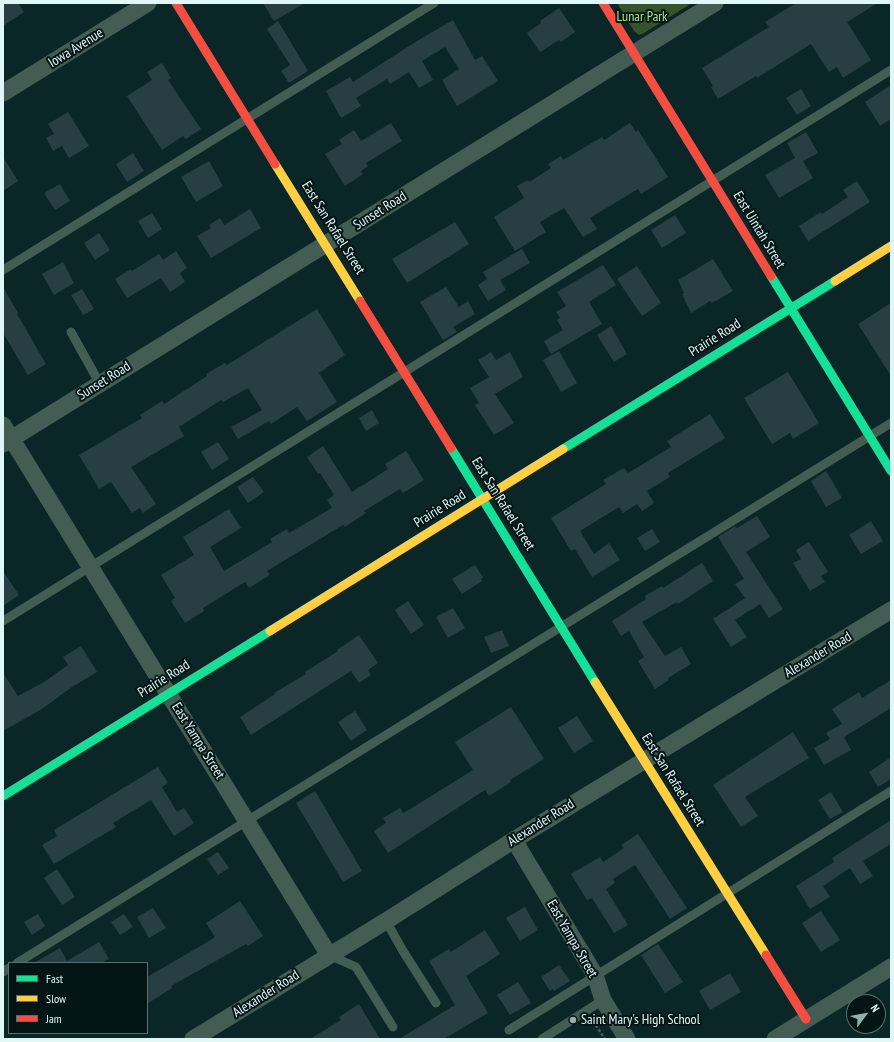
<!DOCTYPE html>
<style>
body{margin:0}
#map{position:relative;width:894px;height:1042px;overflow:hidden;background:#0b2626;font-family:"PT Sans Narrow",sans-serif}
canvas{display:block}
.frame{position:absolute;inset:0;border:4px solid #e0f7f8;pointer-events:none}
.legend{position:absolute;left:8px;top:962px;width:140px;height:72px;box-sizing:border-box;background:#041515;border:1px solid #5c6f70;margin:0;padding:5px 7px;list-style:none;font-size:12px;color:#e0f7f8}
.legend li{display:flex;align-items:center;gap:8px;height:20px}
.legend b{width:20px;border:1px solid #5c6f70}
.north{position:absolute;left:846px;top:994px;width:40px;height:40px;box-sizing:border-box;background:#041515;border:1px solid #5c6f70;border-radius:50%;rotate:58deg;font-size:11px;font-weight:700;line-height:16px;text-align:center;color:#e0f7f8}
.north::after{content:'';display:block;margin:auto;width:14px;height:18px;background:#95aeae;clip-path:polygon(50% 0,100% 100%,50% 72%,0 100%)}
</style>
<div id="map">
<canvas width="894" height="1042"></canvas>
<div class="frame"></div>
<ul class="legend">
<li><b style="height:5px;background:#16e098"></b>Fast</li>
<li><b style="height:5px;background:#ffcf43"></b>Slow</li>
<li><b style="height:5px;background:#f24e42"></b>Jam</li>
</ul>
<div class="north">N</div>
</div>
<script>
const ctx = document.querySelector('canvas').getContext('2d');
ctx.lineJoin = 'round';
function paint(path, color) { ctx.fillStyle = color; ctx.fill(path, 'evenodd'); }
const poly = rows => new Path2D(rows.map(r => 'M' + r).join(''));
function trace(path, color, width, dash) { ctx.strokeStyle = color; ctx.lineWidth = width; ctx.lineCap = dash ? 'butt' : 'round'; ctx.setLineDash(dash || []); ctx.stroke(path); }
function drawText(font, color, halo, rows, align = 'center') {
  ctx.font = font + ' "PT Sans Narrow",sans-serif'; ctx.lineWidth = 4; ctx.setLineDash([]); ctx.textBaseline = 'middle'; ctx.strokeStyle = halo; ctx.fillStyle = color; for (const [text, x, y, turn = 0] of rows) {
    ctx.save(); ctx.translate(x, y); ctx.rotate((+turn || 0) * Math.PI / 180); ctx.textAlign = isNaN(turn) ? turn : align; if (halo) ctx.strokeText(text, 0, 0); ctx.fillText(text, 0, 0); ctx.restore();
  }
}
paint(poly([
 [617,3,692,3,644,33,639,35,634,31]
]), '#365429');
paint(poly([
 [3,3,18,3,24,12,3,26],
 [263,3,305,3,274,21],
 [796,3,878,3,847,22,871,60,843,78,837,67,829,72,811,44,757,78,756,76,718,99,711,87,713,86,702,68,769,27,765,22],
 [559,8,575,32,561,42,559,40,540,52,527,33,541,23,540,21],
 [453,20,475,60,482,56,498,81,457,106,442,80,459,69,445,47,422,61,433,80,419,88,409,72,390,84,387,79,356,98,361,106,341,118,326,91,350,77,353,82,417,41],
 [278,21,308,71,289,83,281,71,290,65,267,29],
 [162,63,171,78,168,80,201,129,186,139,183,136,162,150,127,96,152,80,147,72],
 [891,85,891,119,880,126,865,102],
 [801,89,811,106,797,115,786,98],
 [68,112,89,146,69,158,62,146,53,151,46,138,54,134,48,124],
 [391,123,402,141,366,163,368,166,361,171,363,174,345,186,325,154,342,144,339,140,354,130,361,141],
 [630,123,636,132,638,130,668,177,641,194,638,189,590,218,597,229,583,237,564,208,540,222,546,232,515,251,494,217,524,198,517,186,528,180,529,182,551,168,548,164,561,156,563,160,602,137,604,140],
 [806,132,818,153,803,161,813,178,779,198,765,175,795,158,787,143],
 [133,153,144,171,127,182,116,164],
 [3,157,18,181,3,191],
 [209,161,223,186,196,202,181,177],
 [857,181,870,202,808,241,799,226,821,212,822,214,848,197,843,190],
 [60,184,70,201,55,210,44,193],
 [250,209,261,228,211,258,197,236,211,228,209,225,220,218,224,225],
 [152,213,162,229,148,238,138,221],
 [675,215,686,233,662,248,651,230],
 [455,222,469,244,407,283,392,259],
 [99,233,110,250,95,260,84,243],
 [522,249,530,263,500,280,506,290,488,301,478,285,487,279,483,272],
 [176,251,187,268,180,273,185,282,170,292,161,278,127,298,115,279,131,269,132,271,159,254,163,260],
 [713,259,733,291,712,303,710,301,691,313,682,294,684,293,678,280],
 [63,262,74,283,54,295,42,274],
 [603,265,616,285,589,302,602,324,551,354,544,341,563,330,557,320,560,318,556,312,566,306,557,292],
 [637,266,661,303,642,316,617,279],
 [3,287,18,313,17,314,46,364,28,375,3,333],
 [446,287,459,307,468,301,475,314,453,327,457,332,443,340,420,302],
 [82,289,94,309,83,315,71,295],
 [891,303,891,376,858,324],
 [317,309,345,355,319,373,337,402,307,421,297,407,271,424,269,421,238,439,231,427,262,410,248,388,223,402,221,400,179,427,184,436,131,467,156,504,143,513,140,508,132,513,111,482,99,489,79,455,142,418,140,415,162,401,164,404,207,376,206,374,225,363,227,365],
 [611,326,627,354,614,362,597,335],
 [559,351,577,383,561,392,543,360],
 [491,352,496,360,510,352,523,377,495,394,514,423,494,435,475,405,479,403,470,388,489,377,478,360],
 [788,372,819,423,793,439,790,433,772,444,744,398],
 [372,410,379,423,366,431,359,418],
 [710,414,725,438,668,473,670,477,647,491,654,503,642,511,637,504,623,513,619,507,580,531,594,554,609,543,620,560,592,577,575,549,571,551,551,518,606,484,603,480,624,468,628,473,671,447,667,441],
 [218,442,229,459,212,470,201,452],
 [323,446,352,492,388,469,385,464,406,451,424,480,403,493,400,489,364,511,366,513,345,527,343,525,267,571,270,575,249,588,245,582,203,608,204,611,185,623,171,601,175,598,161,575,194,555,183,537,229,509,241,528,210,547,224,571,272,542,270,539,287,529,289,533,332,508,327,500,334,495,320,473,318,474,307,457],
 [826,471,842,498,826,507,811,481],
 [253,477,264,492,248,503,237,487],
 [757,516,770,537,746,552,783,609,769,618,760,604,735,620,747,637,731,647,713,619,745,598,735,584,744,579,718,537,735,526,737,528],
 [871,521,883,541,861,554,849,535],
 [652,529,660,542,645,551,637,538],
 [809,542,828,572,821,576,825,582,810,591,793,563,801,559,796,550],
 [702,563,713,581,678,604,677,602,642,622,665,656,681,647,691,664,668,678,669,680,655,689,638,661,644,657,629,631,621,636,612,621,646,599,645,596,662,586,663,588],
 [475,565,483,577,481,579,482,581,462,594,452,579],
 [3,571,19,595,3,606],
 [408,601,424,625,411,634,395,610],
 [453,608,465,628,448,638,436,617],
 [502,630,509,646,491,653,484,637],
 [359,635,378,663,368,670,371,675,359,683,351,671,251,735,240,717,275,694,274,693,306,674,305,672,338,651,337,650],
 [81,646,97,672,72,687,42,709,3,731,3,673,18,696,44,682,68,665,63,657],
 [891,680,891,708,844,737,851,750,824,765,814,748,830,739,826,733,842,724,832,709,859,692,862,698],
 [511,707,544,759,510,780,511,782,489,796,485,790,388,853,374,831,386,823,383,818,400,808,403,813,412,808,473,770,455,742],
 [355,711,367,730,351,741,338,722],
 [577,716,593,741,574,753,558,728],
 [793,732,809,758,745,797,758,816,741,827,713,785],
 [891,757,891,779,878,787,869,772],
 [158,767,168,783,162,787,177,812,184,808,194,823,174,836,151,800,113,823,116,827,54,864,42,845,57,836,54,830],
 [315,791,362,871,343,882,296,803],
 [831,792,843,812,830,819,818,800],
 [891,820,891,844,863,861,873,876,860,884,850,868,823,886,830,897,810,909,796,886,834,862,832,858],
 [638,834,687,908,670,919,635,865,613,879,615,883,606,889,628,925,614,933,592,898,587,900,571,874,600,857,603,862,624,848,621,845],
 [218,852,229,868,218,875,207,859],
 [57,869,75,897,62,905,44,878],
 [240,901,263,936,248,946,246,944,171,986,172,988,147,1004,147,977,204,944,215,937,206,923],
 [525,907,538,930,520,941,506,918],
 [153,908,166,928,149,938,137,917],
 [821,911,840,940,821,952,802,923],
 [38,914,45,926,32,935,24,922],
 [124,914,133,927,120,935,111,922],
 [485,930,500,954,466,976,488,1013,444,1039,399,1039,455,1005,429,961,449,949,451,952],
 [99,942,109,959,101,963,34,963,60,948,67,961],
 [658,944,683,982,665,993,641,955],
 [559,965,570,981,554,991,552,989,550,991,541,977],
 [730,973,741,992,710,1010,699,991],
 [518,982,531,1003,510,1015,497,995],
 [359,1004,380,1039,310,1039,341,1020,339,1017]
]), '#273f43');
trace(poly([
 [593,1021,605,1039]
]), '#4b605c', 2.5, [3, 2]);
trace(poly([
 [3,270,434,3],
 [71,332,100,384],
 [3,621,891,70],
 [386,921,403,951,436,1003],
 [329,955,356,967,393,1027],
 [17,963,891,423],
 [3,972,9,968],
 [509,1030,891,791],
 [542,1039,603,1000]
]), '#435c54', 9);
trace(poly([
 [3,93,148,3],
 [3,425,329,955],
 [3,444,715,3],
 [514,840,595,975,603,1000,627,1039],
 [193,1039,386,921,514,840,891,610],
 [775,1039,891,967]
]), '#435c54', 17);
trace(poly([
 [771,276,891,471],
 [451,448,595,682],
 [563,449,835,281],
 [3,796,270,631]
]), '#16e098', 9);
trace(poly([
 [275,164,360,301],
 [835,281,891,246],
 [270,631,563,449],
 [595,682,766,955]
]), '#ffcf43', 9);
trace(poly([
 [176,3,275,164],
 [603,3,771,276],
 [360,301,451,448],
 [766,955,806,1019]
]), '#f24e42', 9);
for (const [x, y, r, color] of [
 [573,1020,4,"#95aeae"]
]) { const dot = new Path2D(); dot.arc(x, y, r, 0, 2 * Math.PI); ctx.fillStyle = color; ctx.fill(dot); trace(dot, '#041515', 1.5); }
drawText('14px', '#a8e87f', '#041515', [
 ["Lunar Park",642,17]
]);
drawText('14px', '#e0f7f8', '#041515', [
 ["Iowa Avenue",76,48,-32],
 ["Sunset Road",380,211,-32],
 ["East San Rafael Street",333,228,58],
 ["East Uintah Street",759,230,59],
 ["Prairie Road",715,338,-32],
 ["Sunset Road",104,381,-32],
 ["East San Rafael Street",503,504,58],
 ["Prairie Road",440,509,-32],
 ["Alexander Road",818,655,-31],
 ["Prairie Road",164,679,-32],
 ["East Yampa Street",198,741,58],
 ["East San Rafael Street",673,780,58],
 ["Alexander Road",541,823,-32],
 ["East Yampa Street",572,939,60],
 ["Alexander Road",266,994,-32]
]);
drawText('14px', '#e0f7f8', '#041515', [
 ["Saint Mary's High School",581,1020]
], 'left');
</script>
